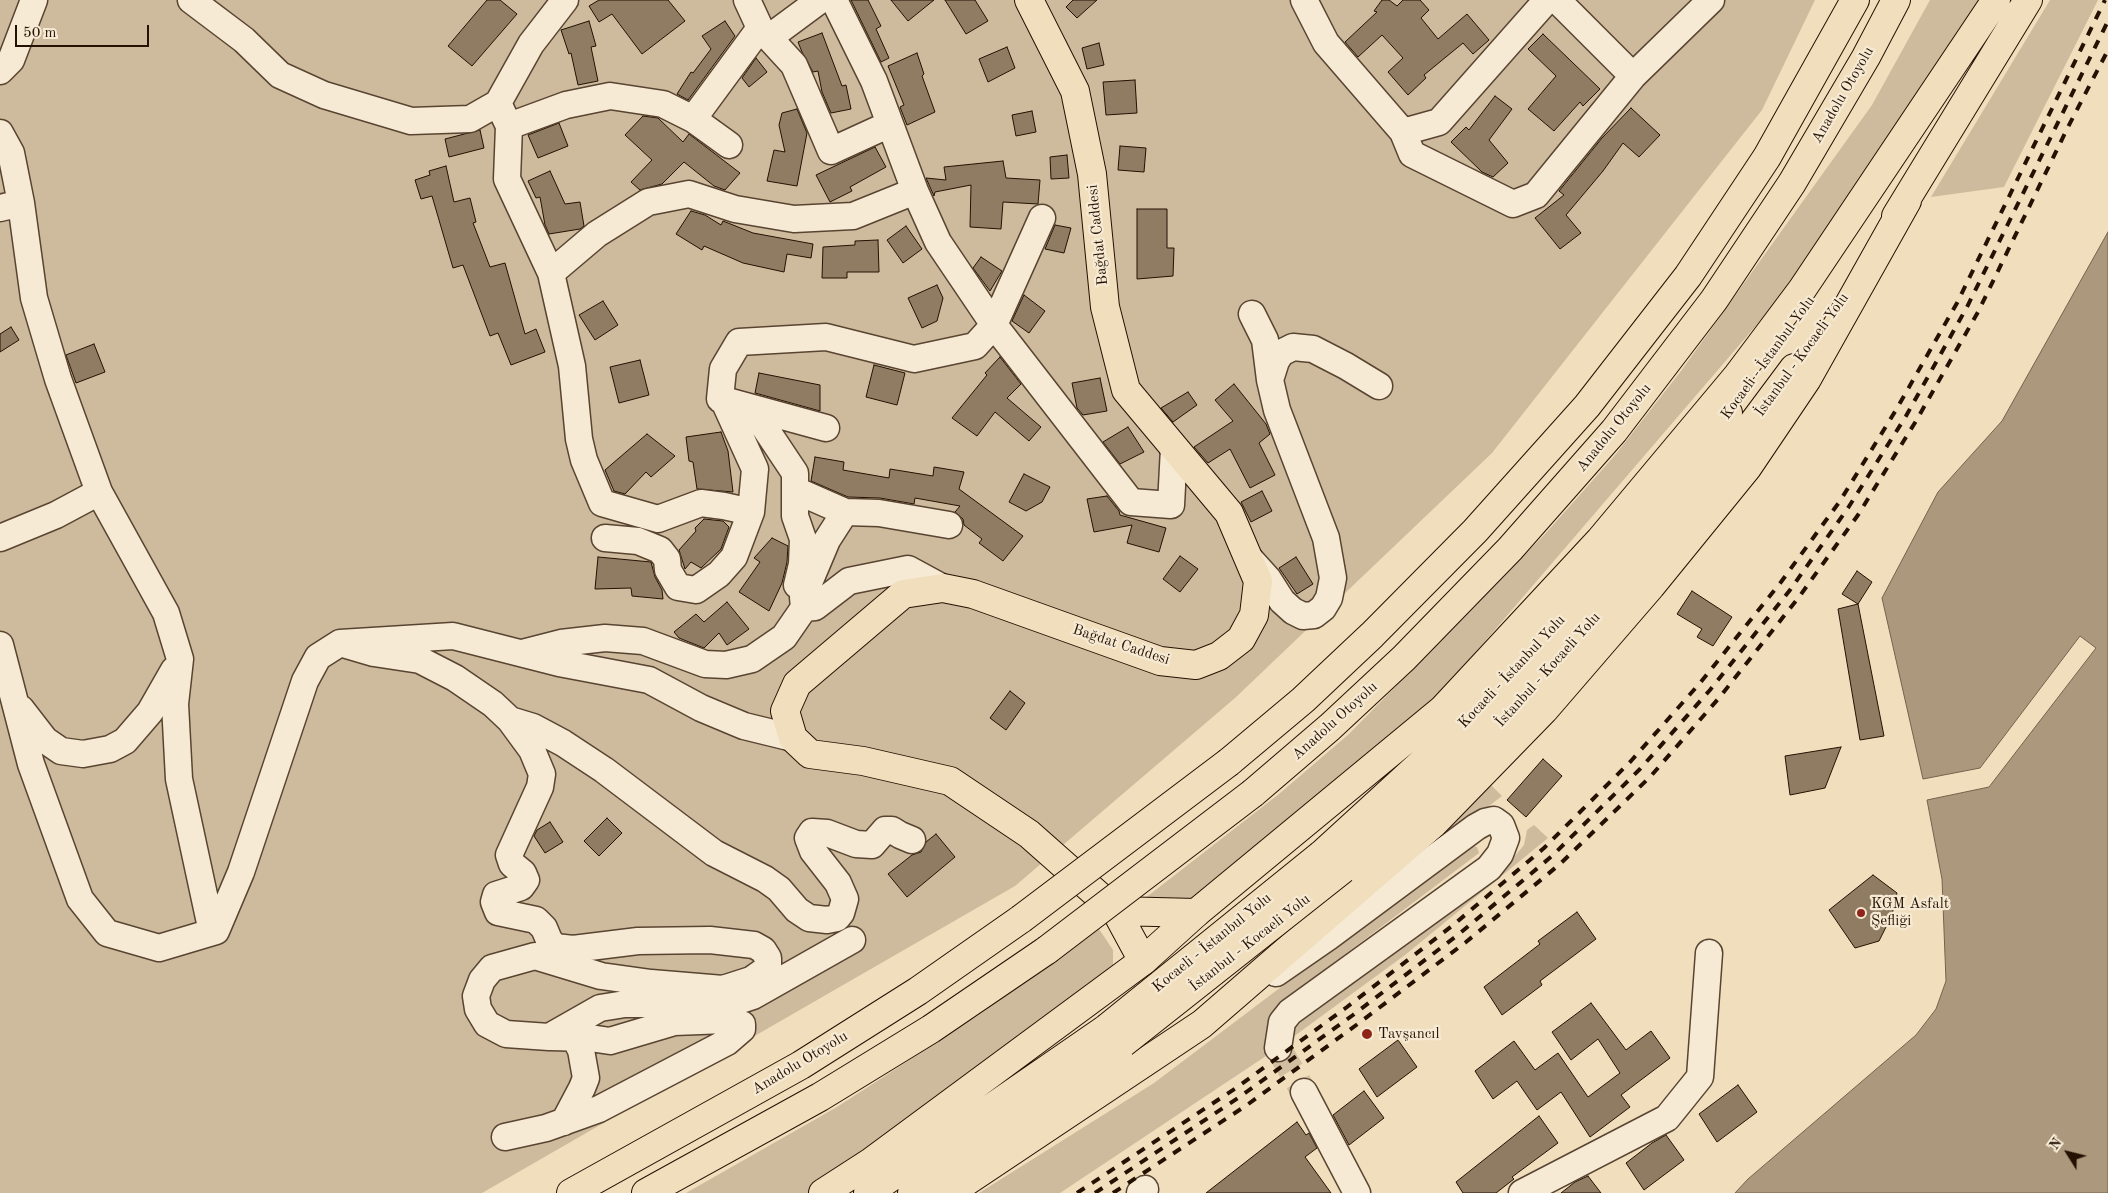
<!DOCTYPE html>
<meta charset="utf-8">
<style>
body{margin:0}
#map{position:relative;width:2108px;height:1193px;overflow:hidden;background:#f1debd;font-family:"Old Standard TT",serif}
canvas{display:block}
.north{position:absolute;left:2043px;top:1128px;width:50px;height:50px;-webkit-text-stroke:4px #f6ead4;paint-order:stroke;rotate:306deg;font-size:14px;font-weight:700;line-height:20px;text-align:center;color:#251102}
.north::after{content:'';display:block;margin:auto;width:18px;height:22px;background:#251102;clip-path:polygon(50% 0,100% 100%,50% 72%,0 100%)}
.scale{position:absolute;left:15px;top:25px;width:134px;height:22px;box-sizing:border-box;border:2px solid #251102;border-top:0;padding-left:6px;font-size:15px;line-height:18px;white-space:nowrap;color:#251102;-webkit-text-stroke:4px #f6ead4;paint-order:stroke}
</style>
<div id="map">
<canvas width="2108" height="1193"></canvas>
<div class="north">N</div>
<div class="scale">50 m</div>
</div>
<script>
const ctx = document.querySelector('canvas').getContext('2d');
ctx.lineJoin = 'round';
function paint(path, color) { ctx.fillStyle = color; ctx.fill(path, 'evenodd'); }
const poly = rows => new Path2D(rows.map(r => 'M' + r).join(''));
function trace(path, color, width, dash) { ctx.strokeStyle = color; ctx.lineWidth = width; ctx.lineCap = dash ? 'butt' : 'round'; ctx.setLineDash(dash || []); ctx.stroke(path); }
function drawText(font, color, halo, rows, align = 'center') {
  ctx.font = font + ' "Old Standard TT",serif'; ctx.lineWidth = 4.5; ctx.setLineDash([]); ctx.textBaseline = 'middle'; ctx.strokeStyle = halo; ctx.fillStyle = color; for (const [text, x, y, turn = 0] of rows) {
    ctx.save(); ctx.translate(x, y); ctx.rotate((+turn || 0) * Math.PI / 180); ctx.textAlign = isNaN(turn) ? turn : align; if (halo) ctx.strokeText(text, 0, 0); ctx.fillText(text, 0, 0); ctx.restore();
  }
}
paint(poly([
 [0,0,1815,0,1762,110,1492,453,1235,698,1015,886,482,1193,0,1193],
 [1930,0,1981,0,1814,258,1426,710,1188,904,1135,906,1279,794,1349,734,1546,533,1616,454,1681,371,1872,105],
 [2050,0,2098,0,2004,187,1931,197],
 [1490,784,1502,796,1366,900],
 [1534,825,1548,838,1405,955,1278,1048,1060,1193,979,1193,1154,1083,1469,845,1477,847,1479,853,1295,992,1278,1047,1302,1021,1384,961,1508,864,1524,845,1527,830],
 [1099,929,1113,950,1113,965,1105,979,810,1193,686,1193,837,1107,979,1015]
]), '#cebb9d');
const water = poly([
 [2108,232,2108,1193,1735,1193,1748,1179,1916,1035,1936,1009,1946,981,1942,879,1927,800,1989,787,2096,648,2080,636,1980,768,1923,779,1882,598,1938,492,2002,421,2108,232]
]);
paint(water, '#ac987d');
trace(water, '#76624c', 1);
const building = poly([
 [487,0,500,0,517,14,472,66,448,46,487,0],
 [599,0,668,0,685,21,642,54,612,14,599,22,589,6,599,0],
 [851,0,868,0,881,26,876,29,889,58,881,62,851,0],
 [891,0,934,0,908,21,891,0],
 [945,0,975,0,988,21,966,34,945,0],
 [1073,0,1097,0,1077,18,1066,7,1073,0],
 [1382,0,1389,0,1397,6,1403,0,1420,0,1429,10,1421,18,1438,39,1467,14,1489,40,1473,54,1463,43,1424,75,1426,78,1408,95,1388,72,1403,58,1382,35,1358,57,1345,42,1377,12,1374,11,1382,0],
 [589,21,596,46,591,47,598,81,578,85,571,53,569,54,561,30,589,21],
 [725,21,735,36,688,100,677,94,691,72,693,73,711,49,702,36,725,21],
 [822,33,842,86,846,85,851,109,831,113,822,92,818,71,813,72,802,52,798,42,822,33],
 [1543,34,1600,89,1583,106,1580,102,1554,131,1528,109,1556,76,1528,49,1543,34],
 [1099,43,1104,65,1087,69,1082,48,1099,43],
 [1007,47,1015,68,988,82,979,59,1007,47],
 [917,53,924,74,922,76,935,112,907,125,900,107,904,105,888,66,917,53],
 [756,58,767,72,749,87,742,78,756,58],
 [1135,80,1137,113,1106,115,1103,82,1135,80],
 [1495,96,1512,109,1489,140,1508,163,1493,177,1482,172,1451,142,1466,127,1469,130,1495,96],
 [1631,108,1660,135,1639,157,1623,143,1603,171,1566,215,1581,233,1560,249,1535,218,1564,195,1559,191,1602,138,1631,108],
 [797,109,807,133,797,186,767,181,774,150,785,152,779,125,782,113,797,109],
 [1032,111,1036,132,1016,136,1012,115,1032,111],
 [643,116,658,118,683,142,689,134,740,173,725,190,714,186,684,162,662,184,640,190,631,182,652,160,625,135,643,116],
 [559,123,568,146,538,158,528,135,559,123],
 [480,130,484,148,449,157,445,139,480,130],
 [1120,146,1146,148,1144,172,1118,170,1120,146],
 [875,147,886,167,850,187,852,191,830,202,816,175,875,147],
 [1067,155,1069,178,1051,179,1050,157,1067,155],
 [1003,161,1006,178,1040,180,1038,204,1003,202,1001,229,970,227,971,185,935,192,934,196,926,178,946,180,944,167,1003,161],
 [446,166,454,202,470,198,476,222,473,223,490,267,505,263,525,334,536,329,545,352,511,365,498,333,490,336,463,265,453,268,432,196,421,199,415,180,430,175,429,171,446,166],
 [550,171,565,204,580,202,584,226,580,229,549,234,545,225,540,197,536,198,528,181,550,171],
 [1137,209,1167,209,1167,248,1174,248,1173,276,1137,279,1137,209],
 [691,211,705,215,721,225,723,221,753,233,813,244,811,258,787,254,784,272,743,263,704,246,702,250,676,234,691,211],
 [1055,225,1071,228,1064,253,1045,249,1055,225],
 [906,226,922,249,903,263,887,240,906,226],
 [878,240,879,272,847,272,847,278,822,278,823,247,855,245,855,241,878,240],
 [981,257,1002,271,990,291,973,268,981,257],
 [937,285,943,298,937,321,922,328,908,298,937,285],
 [1024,295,1045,311,1029,333,1012,321,1024,295],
 [603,301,618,325,595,340,579,315,603,301],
 [11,327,19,340,0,352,0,334,11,327],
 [94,344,105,372,76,383,66,355,94,344],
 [1000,357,1021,384,1007,398,1041,427,1029,441,995,412,977,436,952,418,987,375,985,373,1000,357],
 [640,360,649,395,619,403,610,367,640,360],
 [874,365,905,373,897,405,866,397,874,365],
 [759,373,820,385,820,411,755,393,759,373],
 [1100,378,1107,411,1083,415,1077,408,1072,383,1100,378],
 [1234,384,1266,424,1270,434,1259,443,1275,475,1250,488,1230,449,1208,463,1194,447,1233,421,1215,400,1234,384],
 [1188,392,1197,405,1173,422,1161,408,1188,392],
 [1128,427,1144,452,1120,464,1103,442,1128,427],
 [721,432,728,451,733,492,697,489,693,462,689,461,686,437,721,432],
 [647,434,675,456,651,477,646,472,625,494,614,491,605,470,647,434],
 [815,457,844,462,843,470,889,478,890,469,933,476,934,467,964,472,959,489,1023,536,1003,561,979,543,982,539,964,525,963,519,955,512,960,506,915,498,914,504,880,498,848,497,811,481,815,457],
 [1024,474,1050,487,1042,502,1026,511,1009,502,1024,474],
 [1262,491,1272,511,1251,522,1241,502,1262,491],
 [1107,496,1119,511,1120,515,1166,528,1159,552,1127,543,1132,525,1094,532,1087,499,1107,496],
 [704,519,723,521,729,527,721,549,701,568,691,562,685,569,679,550,696,531,695,528,704,519],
 [772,538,788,546,787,562,782,583,769,611,739,592,760,562,754,558,772,538],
 [1180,556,1198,569,1180,592,1163,579,1180,556],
 [598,557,651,562,655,577,662,590,663,599,632,596,631,588,595,589,598,557],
 [1296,557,1313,584,1297,594,1279,568,1296,557],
 [1857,571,1872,582,1858,604,1842,594,1857,571],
 [1692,591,1732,617,1713,646,1697,637,1702,629,1677,614,1692,591],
 [727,602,749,629,727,645,719,633,704,648,679,638,674,632,696,614,704,622,727,602],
 [1858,604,1884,736,1860,740,1838,609,1858,604],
 [1010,691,1025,703,1006,730,990,718,1010,691],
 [1841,747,1825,788,1790,795,1785,756,1841,747],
 [1543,759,1562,776,1526,817,1507,800,1543,759],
 [607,818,622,833,599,856,584,841,607,818],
 [550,822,563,842,545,853,534,836,537,830,550,822],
 [936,834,955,857,907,897,888,874,912,855,921,852,926,842,936,834],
 [1873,875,1897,893,1892,915,1879,941,1855,948,1829,910,1873,875],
 [1577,912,1596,939,1540,981,1542,985,1502,1015,1484,987,1540,944,1538,941,1577,912],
 [1591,1003,1626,1050,1651,1031,1670,1058,1621,1095,1630,1107,1590,1137,1561,1092,1537,1110,1517,1081,1493,1099,1475,1071,1514,1041,1535,1070,1558,1053,1588,1097,1620,1073,1598,1039,1571,1060,1552,1032,1591,1003],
 [1398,1040,1417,1067,1377,1097,1359,1069,1398,1040],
 [1738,1085,1757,1112,1717,1142,1699,1114,1738,1085],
 [1364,1091,1384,1118,1349,1145,1333,1115,1364,1091],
 [1539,1116,1558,1143,1512,1177,1514,1179,1496,1193,1463,1193,1456,1182,1539,1116],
 [1297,1122,1306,1135,1309,1133,1317,1148,1305,1157,1331,1193,1206,1193,1297,1122],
 [1666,1135,1684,1160,1644,1190,1626,1163,1652,1143,1666,1135],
 [1588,1176,1601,1193,1561,1193,1575,1182,1588,1176]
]);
paint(building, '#8f7c63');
trace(building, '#251102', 1);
trace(poly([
 [1278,1048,1304,1092]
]), '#d2bfa1', 26, [26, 13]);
const minor = poly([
 [191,0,244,40,280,75,324,95,411,121,470,119,498,103],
 [565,0,531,44,498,103,509,126,507,179,551,273,572,366,579,439,584,460,602,503,658,519,701,503,724,506,751,512],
 [747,0,760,28,794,65,831,151,890,124],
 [834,0,874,81,915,191,938,242,994,325,1131,502,1171,505,1174,448],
 [1304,0,1326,43,1403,132,1439,122,1547,0],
 [1557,0,1633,76],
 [770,37,820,0],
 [0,71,11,60,34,0],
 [693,119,760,28],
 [509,126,566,105,610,96,663,104,693,119,729,145],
 [1403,132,1412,154,1513,204,1536,195,1633,76,1711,0],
 [0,133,11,153,21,203,0,208],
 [551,273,597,234,648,202,689,194,735,209,794,219,853,216,915,191],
 [1270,380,1276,361,1281,353,1293,347,1313,349,1346,366,1379,386],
 [748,408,763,425,795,473,795,516,803,539,802,564,797,585],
 [826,428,720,399,723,369,739,342,826,337,914,359,975,346,994,325,1042,218],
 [795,490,845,512],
 [99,492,166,613,180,659,175,704,179,779,212,932],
 [0,538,56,515,99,492,58,379,34,298,21,203],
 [605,538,638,541,660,550,667,559,668,570,678,587,696,590,719,574,734,557,751,512,755,469,724,401],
 [1249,558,1268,579,1282,601,1293,611,1303,616,1314,615,1323,608,1329,598,1333,578,1326,538,1277,410,1270,380,1265,340,1252,314],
 [943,588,908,569,849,581,815,607,804,608,803,597,827,540,845,512,879,513,949,525],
 [340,643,374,653,420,660,455,678,493,704,510,720,532,750,542,774,540,787,509,855,512,864,523,873,526,880,521,887,496,895,494,902,498,912,536,920,544,928,549,940,555,947,573,949,638,941,710,940,754,945,763,950,768,958,768,968,751,980,723,989,651,983,601,976,535,956,492,968,482,980,476,996,478,1009,487,1024,506,1034,549,1037,600,1008,625,1004,729,1004,753,996,852,940],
 [0,645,31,764,80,899,107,933,159,948,216,931,241,872,305,681,318,657,340,643,453,636,559,663,649,680,701,708,744,726,793,738],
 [522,653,561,643,605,638,643,641,705,664,726,665,752,659,784,637,804,608],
 [21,709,45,740,61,751,83,754,110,749,125,741,150,712,174,670],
 [510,720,533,727,563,743,604,770,714,853,765,879,779,889,797,910,809,918,827,920,837,918,841,913,845,899,838,883,813,851,808,838,812,832,827,833,856,844,872,845,885,830,892,830,900,835,912,840],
 [1276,973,1328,937,1476,827,1485,822,1494,820,1501,825,1506,838,1500,854,1489,868,1290,1012,1282,1022,1278,1048],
 [1304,1092,1357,1193],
 [564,1122,582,1088,586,1078,581,1050,574,1037],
 [505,1137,546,1128,599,1109,727,1042,742,1029,742,1024,726,1020,674,1022,610,1041,590,1038,550,1037],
 [1140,1193,1145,1189],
 [1522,1193,1667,1118,1700,1077,1709,953]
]);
const major = poly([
 [1029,0,1075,91,1092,174,1105,307,1126,390,1229,513,1258,581,1254,615,1241,639,1219,656,1196,665,1160,661,973,594,943,588,903,594,797,684,785,711,793,738,810,754,863,761,950,781,1029,834,1116,911],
 [1143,961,1116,911,1196,913]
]);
const highway = poly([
 [1896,216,2028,0],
 [1229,762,1303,700,1372,635,1475,531,1587,406,1688,276,1767,157,1855,0],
 [1253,793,1330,727,1404,658,1510,549,1614,431,1714,300,1792,183,1866,57,1896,0],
 [1321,855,1451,736,1547,637,1695,459,1728,413],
 [1343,869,1469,755,1566,654,1715,474,1794,368],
 [571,1193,801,1065,918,991,1021,919],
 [646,1193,820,1097,931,1029,1047,950],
 [823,1193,871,1162,1143,961,1196,913,1443,709,1600,540,1738,375,1801,291,1996,0],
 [868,1193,1107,1028],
 [912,1193,1123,1043],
 [949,1193,1202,1024,1433,824,1544,710,1651,586,1747,468,1807,379,1907,201]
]);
trace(minor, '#584431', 29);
trace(major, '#251102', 30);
trace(highway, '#251102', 30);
trace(minor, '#f6ead4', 26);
trace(major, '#f1debd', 28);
trace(highway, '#f1debd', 28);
trace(poly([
 [1077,1193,1236,1088,1347,1007,1452,926,1544,848,1631,761,1700,683,1781,582,1840,501,1896,410,1957,303,2105,0],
 [1095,1193,1241,1096,1353,1015,1459,934,1552,856,1640,769,1710,690,1790,590,1848,508,1906,416,1967,307,2108,21],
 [1113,1193,1247,1105,1359,1023,1466,942,1560,864,1650,777,1719,698,1799,597,1858,515,1916,421,1978,312,2068,127,2108,50]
]), '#251102', 4, [9, 9]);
const highwayBridge = poly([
 [1021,919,1229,762],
 [1047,950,1253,793],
 [1107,1028,1321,855],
 [1123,1043,1343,869]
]);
trace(highwayBridge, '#251102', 30, []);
trace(highwayBridge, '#f1debd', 28);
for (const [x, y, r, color] of [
 [1861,913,5,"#8f2418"],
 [1367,1034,6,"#8f2418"]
]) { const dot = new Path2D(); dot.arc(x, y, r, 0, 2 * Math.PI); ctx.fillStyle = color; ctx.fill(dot); trace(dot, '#f6ead4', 2); }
drawText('15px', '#251102', '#f6ead4', [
 ["Anadolu Otoyolu",1843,95,-60],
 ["Bağdat Caddesi",1098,235,-96],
 ["İstanbul - Kocaeli Yolu",1802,355,-54],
 ["Kocaeli - İstanbul Yolu",1768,358,-54],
 ["Anadolu Otoyolu",1614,428,-51],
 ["Bağdat Caddesi",1121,645,18],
 ["İstanbul - Kocaeli Yolu",1548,670,-48],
 ["Kocaeli - İstanbul Yolu",1512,672,-47],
 ["Anadolu Otoyolu",1335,721,-42],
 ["Kocaeli - İstanbul Yolu",1212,943,-39],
 ["İstanbul - Kocaeli Yolu",1250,943,-38],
 ["Anadolu Otoyolu",800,1063,-31]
]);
drawText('15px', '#251102', '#f6ead4', [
 ["KGM Asfalt",1871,904],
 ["Şefliği",1871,921],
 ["Tavşancıl",1378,1034]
], 'left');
</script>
